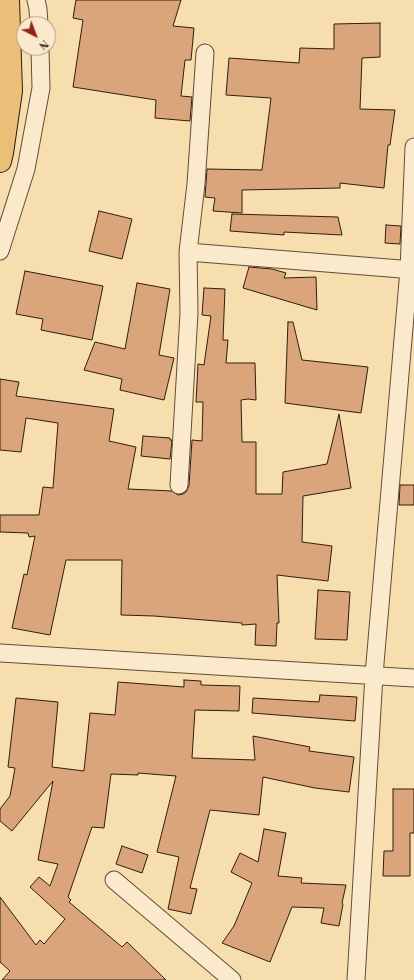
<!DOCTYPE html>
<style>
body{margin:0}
#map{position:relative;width:414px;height:980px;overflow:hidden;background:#f7deaf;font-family:"Libre Bodoni",serif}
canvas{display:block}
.north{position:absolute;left:16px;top:16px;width:40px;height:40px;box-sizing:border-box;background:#faeacb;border:1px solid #aa9881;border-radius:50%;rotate:138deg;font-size:11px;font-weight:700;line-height:16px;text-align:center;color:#321c11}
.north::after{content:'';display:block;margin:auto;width:14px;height:18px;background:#8f2418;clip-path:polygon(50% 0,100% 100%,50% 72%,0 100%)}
</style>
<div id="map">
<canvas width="414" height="980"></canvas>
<div class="north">N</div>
</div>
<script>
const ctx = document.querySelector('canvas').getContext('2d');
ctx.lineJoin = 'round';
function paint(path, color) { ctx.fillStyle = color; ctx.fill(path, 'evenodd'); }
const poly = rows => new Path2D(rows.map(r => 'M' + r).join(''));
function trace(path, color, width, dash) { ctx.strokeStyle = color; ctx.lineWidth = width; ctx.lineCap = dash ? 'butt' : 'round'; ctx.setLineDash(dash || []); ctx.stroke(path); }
const building = poly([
 [76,0,181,0,173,26,194,28,191,60,185,60,181,96,192,97,190,121,155,118,156,100,73,87,83,20,73,18,76,0],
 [380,23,380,57,362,58,360,109,395,110,390,145,388,145,384,188,340,183,340,188,242,190,242,213,213,211,215,198,205,197,207,169,262,170,271,98,226,95,229,58,299,63,300,48,334,49,334,24,380,23],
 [99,211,132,219,122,259,89,251,99,211],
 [232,214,338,217,342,235,284,232,284,235,230,231,232,214],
 [386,225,401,226,400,244,385,243,386,225],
 [249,267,272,269,286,273,284,278,316,277,317,310,243,288,249,267],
 [25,271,103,286,92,340,41,330,43,319,16,314,25,271],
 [137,283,170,289,159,355,174,358,164,400,120,390,122,379,84,370,95,342,125,349,137,283],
 [204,288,225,289,223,340,228,340,226,363,255,363,256,400,248,399,241,400,242,442,256,442,256,494,282,494,283,472,327,464,339,414,351,488,303,496,302,542,332,546,328,581,277,575,279,623,277,623,276,646,255,645,256,624,242,625,242,623,154,616,121,615,122,560,66,560,50,635,12,628,24,574,27,575,35,536,29,537,28,533,0,532,0,515,39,515,43,487,53,488,58,423,26,418,21,452,0,450,0,379,19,382,16,396,114,409,109,441,136,447,128,489,172,491,178,495,183,494,186,492,189,486,192,440,202,441,203,402,196,402,198,364,204,365,211,316,202,315,204,288],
 [288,322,293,322,302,360,368,367,361,413,285,403,288,322],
 [143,436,170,438,170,440,172,440,170,459,141,456,143,436],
 [400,485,414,485,414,505,399,505,400,485],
 [318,590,350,592,347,640,315,639,318,590],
 [184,680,201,681,201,685,240,686,239,711,195,710,192,758,255,760,253,736,310,747,309,751,354,757,349,792,315,788,263,777,259,815,210,810,190,888,197,889,191,914,168,909,179,857,157,852,176,776,138,773,138,775,111,774,104,828,92,827,68,897,71,900,69,902,122,947,127,942,166,980,2,980,10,971,0,962,0,897,36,945,40,940,44,944,65,919,30,887,39,877,50,886,58,864,38,860,53,781,12,831,0,821,0,809,10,796,15,768,8,767,16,698,58,702,52,767,84,771,90,713,115,715,118,682,184,687,184,680],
 [320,695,357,697,355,721,252,713,253,698,319,702,320,695],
 [393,789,414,789,414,833,410,833,410,876,383,876,384,851,393,851,393,789],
 [264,829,286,833,278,876,302,878,301,883,346,885,342,903,343,904,339,926,321,923,324,908,292,907,270,962,222,943,234,926,252,883,231,872,240,853,258,862,264,829],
 [122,846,148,855,142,873,116,864,122,846]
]);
paint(building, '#daa57a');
trace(building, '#321c11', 1);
const minor = poly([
 [36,0,38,9,39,24],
 [0,251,26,169,41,88,40,48],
 [188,252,414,270],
 [179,485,189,313,188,252,196,184,205,53],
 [0,653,414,678],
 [114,880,232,980],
 [356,980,374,675,409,270,414,147]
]);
const primary = poly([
 [0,161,2,153,11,91,8,0]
]);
trace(minor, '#634c38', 19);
trace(primary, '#321c11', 24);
trace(minor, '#faeacb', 17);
trace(primary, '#ecbf78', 22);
</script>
